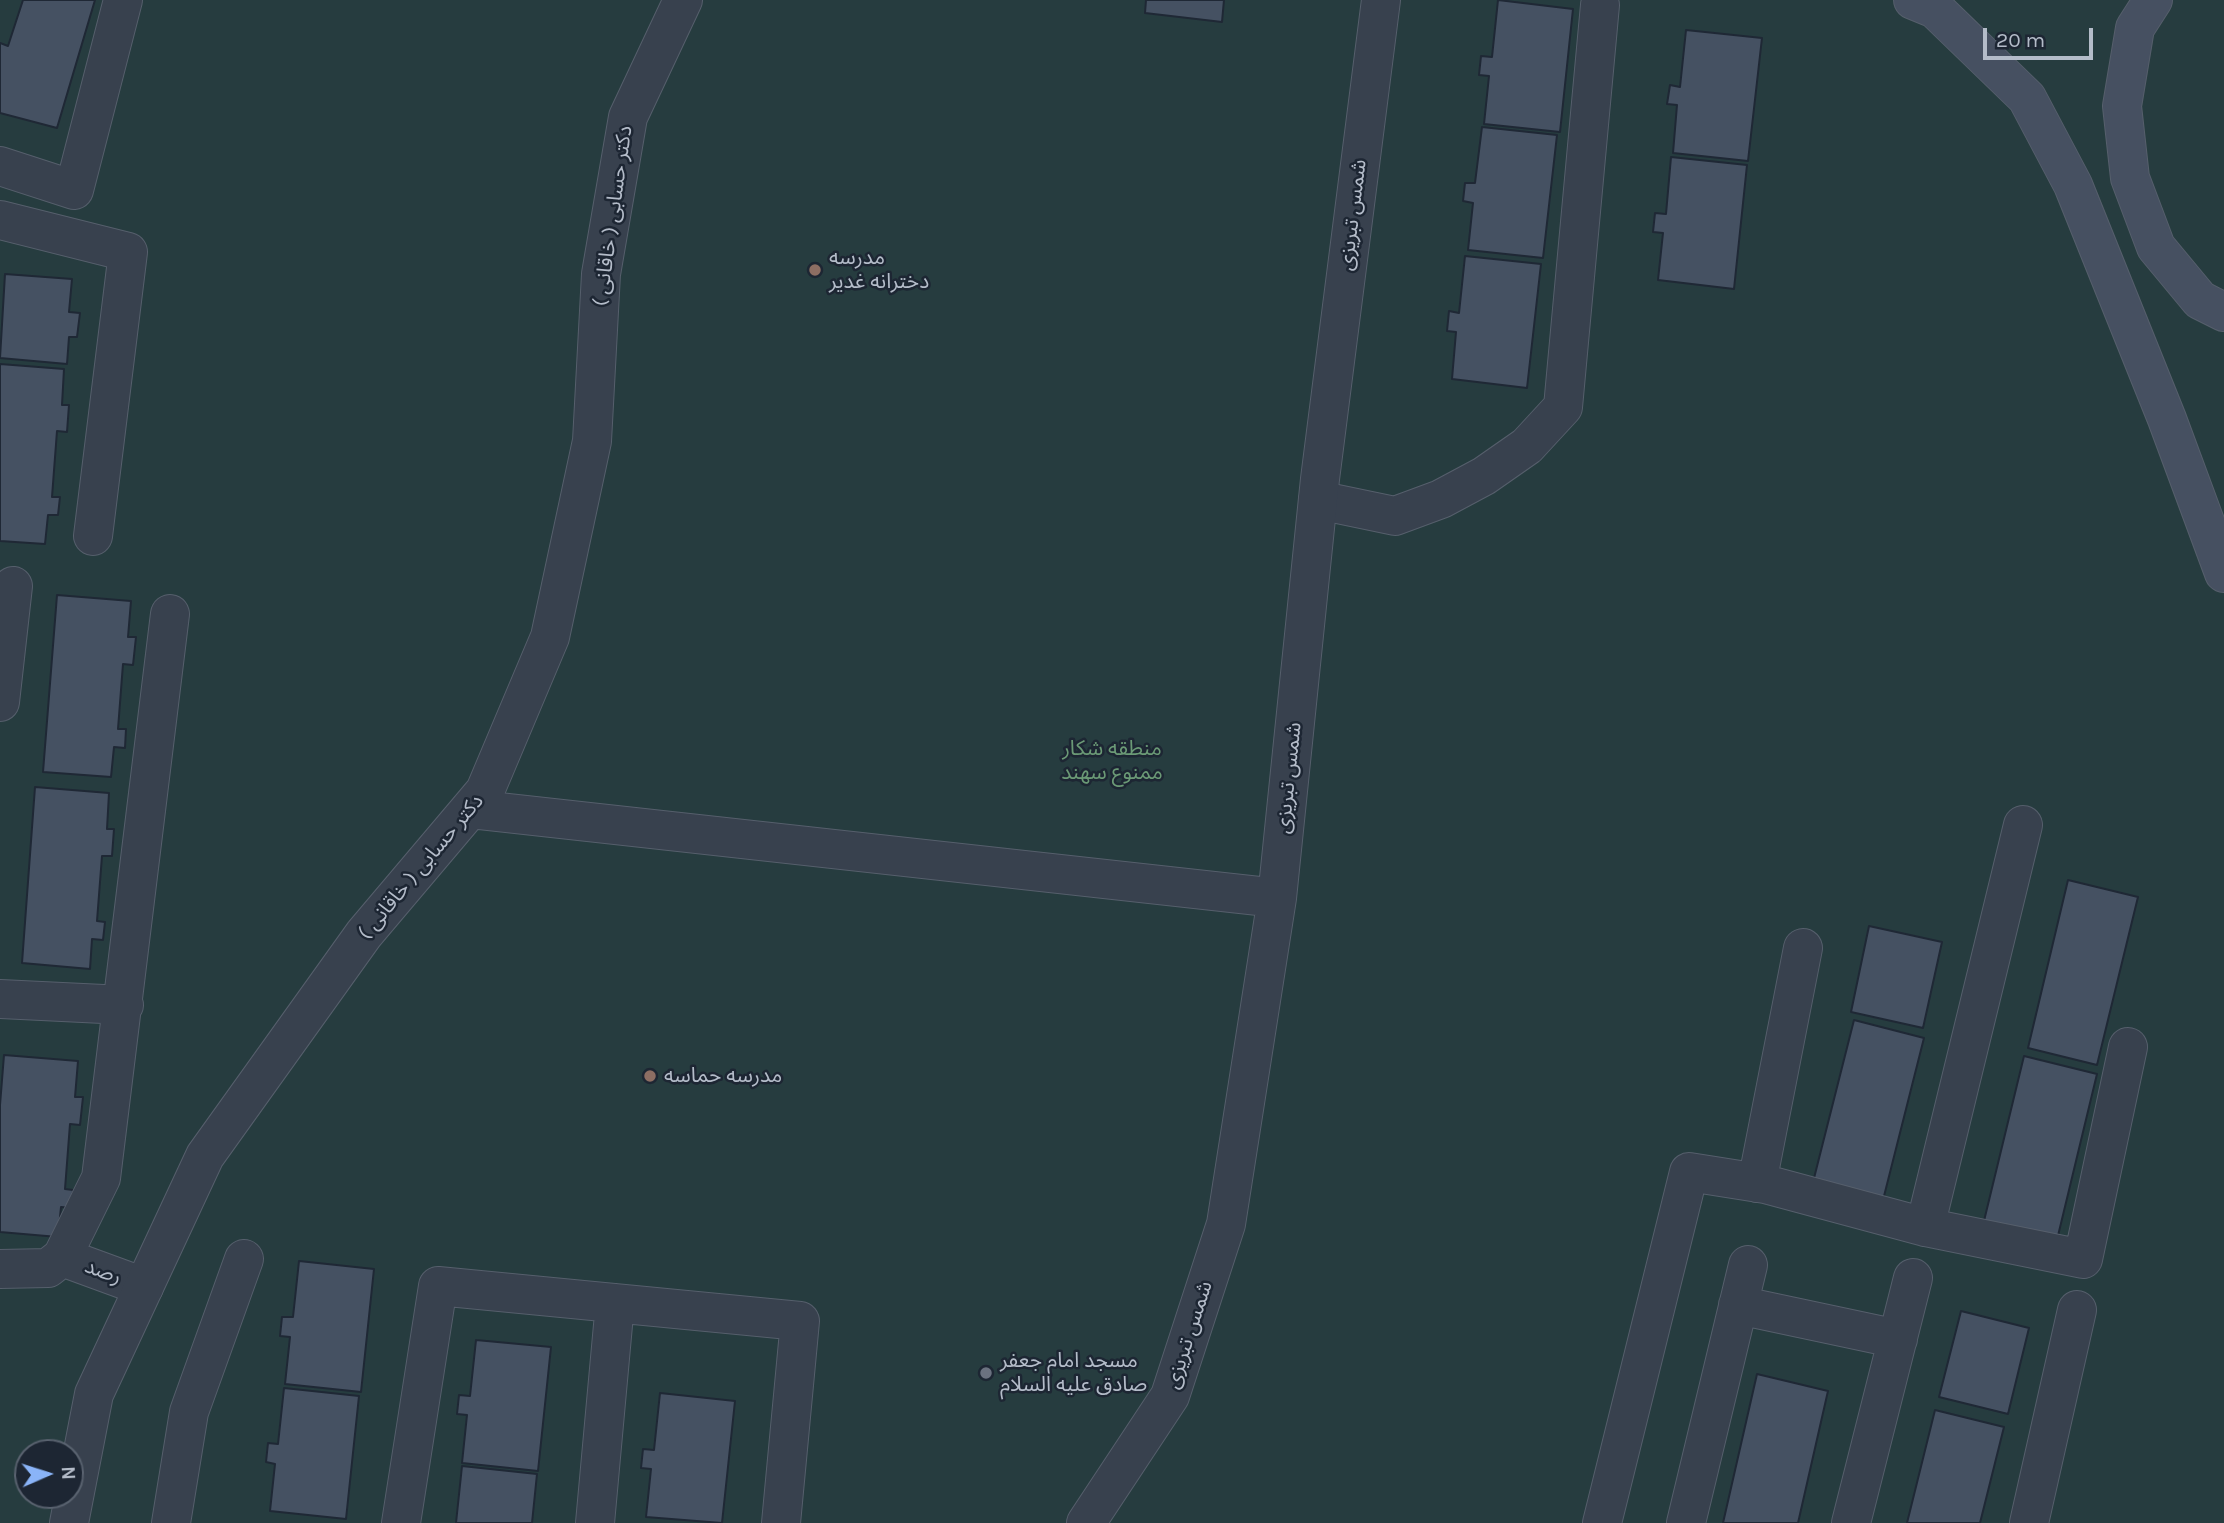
<!DOCTYPE html>
<meta charset="utf-8">
<style>
body{margin:0}
#map{position:relative;width:2224px;height:1523px;overflow:hidden;background:#242f3e;font-family:Karla,sans-serif}
canvas{display:block}
.north{position:absolute;left:14px;top:1439px;width:70px;height:70px;box-sizing:border-box;background:#1d2633;border:2px solid #59626f;border-radius:50%;rotate:87deg;font-size:19px;font-weight:700;line-height:28px;text-align:center;color:#b4bcc9}
.north::after{content:'';display:block;margin:auto;width:24px;height:32px;background:#8ab4f8;clip-path:polygon(50% 0,100% 100%,50% 72%,0 100%)}
.scale{position:absolute;left:1983px;top:28px;width:110px;height:32px;box-sizing:border-box;border:4px solid #b4bcc9;border-top:0;padding-left:9px;font-size:21px;line-height:24px;white-space:nowrap;color:#b4bcc9;-webkit-text-stroke:5px #1d2633;paint-order:stroke}
</style>
<div id="map">
<canvas width="2224" height="1523"></canvas>
<div class="north">N</div>
<div class="scale">20 m</div>
</div>
<script>
const ctx = document.querySelector('canvas').getContext('2d');
ctx.lineJoin = 'round';
function paint(path, color) { ctx.fillStyle = color; ctx.fill(path, 'evenodd'); }
const poly = rows => new Path2D(rows.map(r => 'M' + r).join(''));
function trace(path, color, width, dash) { ctx.strokeStyle = color; ctx.lineWidth = width; ctx.lineCap = dash ? 'butt' : 'round'; ctx.setLineDash(dash || []); ctx.stroke(path); }
function drawText(font, color, halo, rows, align = 'center') {
  ctx.font = font + ' Karla,"Noto Sans Arabic",sans-serif'; ctx.lineWidth = 5; ctx.setLineDash([]); ctx.textBaseline = 'middle'; ctx.strokeStyle = halo; ctx.fillStyle = color; for (const [text, x, y, turn = 0] of rows) {
    ctx.save(); ctx.translate(x, y); ctx.rotate((+turn || 0) * Math.PI / 180); ctx.textAlign = isNaN(turn) ? turn : align; if (halo) ctx.strokeText(text, 0, 0); ctx.fillText(text, 0, 0); ctx.restore();
  }
}
paint(poly([
 [0,0,2224,0,2224,1523,0,1523],
 [28,1453,70,1453,70,1495,28,1495]
]), '#263c3f');
const building = poly([
 [23,0,95,0,57,128,0,113,0,43,8,46,23,0],
 [1146,0,1224,0,1222,22,1145,13,1146,0],
 [1498,0,1573,9,1560,132,1484,124,1489,76,1479,75,1481,56,1492,57,1498,0],
 [1686,30,1762,38,1748,161,1673,153,1677,105,1667,104,1670,85,1680,87,1686,30],
 [1482,127,1557,135,1543,258,1468,250,1473,203,1463,201,1465,183,1475,183,1482,127],
 [1671,157,1747,165,1734,289,1658,280,1663,233,1653,232,1655,213,1666,214,1671,157],
 [1465,256,1541,264,1527,388,1452,379,1456,332,1447,331,1449,311,1459,313,1465,256],
 [5,274,72,279,69,312,80,313,77,337,69,337,67,364,0,358,5,274],
 [0,364,64,369,62,405,69,405,67,432,57,431,52,497,60,497,58,515,48,515,45,544,0,541,0,364],
 [57,595,131,601,128,637,136,637,133,665,123,664,118,729,126,729,125,748,114,747,111,777,43,772,57,595],
 [35,787,109,793,107,829,114,829,112,856,102,856,97,921,105,922,103,940,92,939,90,969,22,963,35,787],
 [2068,880,2138,897,2097,1065,2028,1048,2068,880],
 [1869,926,1942,942,1923,1028,1851,1012,1869,926],
 [1854,1020,1924,1038,1881,1208,1811,1190,1854,1020],
 [4,1055,78,1061,75,1097,83,1097,80,1125,70,1124,65,1189,73,1190,72,1208,61,1207,58,1237,0,1232,0,1105,4,1055],
 [2024,1056,2097,1074,2056,1244,1983,1225,2024,1056],
 [299,1261,374,1269,361,1392,285,1384,290,1337,280,1336,282,1317,293,1317,299,1261],
 [1961,1311,2029,1328,2008,1414,1939,1397,1961,1311],
 [476,1340,551,1347,538,1471,462,1463,467,1415,457,1414,459,1395,470,1396,476,1340],
 [1757,1374,1828,1391,1798,1523,1723,1523,1757,1374],
 [284,1388,359,1396,346,1519,270,1511,275,1464,266,1462,268,1443,278,1444,284,1388],
 [660,1393,735,1401,722,1523,646,1517,651,1469,641,1468,643,1449,654,1450,660,1393],
 [1935,1410,2004,1427,1980,1523,1907,1523,1935,1410],
 [462,1466,537,1474,532,1523,456,1523,462,1466]
]);
paint(building, '#455162');
trace(building, '#1f2835', 2);
const minor = poly([
 [0,166,74,190,123,0],
 [0,220,128,252,93,536],
 [1318,500,1395,516,1441,499,1484,476,1527,446,1563,407,1600,5],
 [0,702,13,586],
 [0,999,124,1005],
 [1757,1183,1803,948],
 [1925,1227,2023,825],
 [62,1257,144,1287],
 [0,1269,48,1268,62,1257,101,1178,170,614],
 [1738,1305,1898,1339],
 [171,1523,189,1412,244,1259],
 [401,1523,438,1286,800,1321,781,1523],
 [595,1523,615,1303],
 [1602,1523,1689,1172,1765,1184,1925,1227,2083,1259,2128,1047],
 [1686,1523,1748,1265],
 [1851,1523,1913,1278],
 [2029,1523,2077,1310]
]);
const tertiary = poly([
 [471,809,1277,898],
 [69,1523,94,1394,205,1156,364,934,485,791,550,637,592,441,601,274,628,117,683,0],
 [1086,1523,1170,1396,1226,1224,1277,898,1320,479,1381,0]
]);
const secondary = poly([
 [1913,0,1935,9,2027,98,2073,185,2167,419,2224,573],
 [2153,0,2135,28,2122,106,2130,178,2156,247,2200,300,2224,312]
]);
trace(minor, '#565f6c', 40);
trace(tertiary, '#565f6c', 40);
trace(secondary, '#565f6c', 40);
trace(minor, '#38414e', 38);
trace(tertiary, '#38414e', 38);
trace(secondary, '#465061', 38);
for (const [x, y, r, color] of [
 [815,270,7,"#8d6e63"],
 [650,1076,7,"#8d6e63"],
 [986,1373,7,"#6b7280"]
]) { const dot = new Path2D(); dot.arc(x, y, r, 0, 2 * Math.PI); ctx.fillStyle = color; ctx.fill(dot); trace(dot, '#1d2633', 2.5); }
drawText('21px', '#b4bcc9', '#1d2633', [
 ["شمس تبریزی",1353,215,-83],
 ["دکتر حسابی ( خاقانی )",613,216,-82],
 ["شمس تبریزی",1289,778,-84],
 ["دکتر حسابی ( خاقانی )",421,867,-50],
 ["رصد",103,1272,20],
 ["شمس تبریزی",1189,1335,-72]
]);
drawText('21px', '#b4bcc9', '#1d2633', [
 ["مدرسه",829,258],
 ["دخترانه غدیر",829,282],
 ["مدرسه حماسه",664,1076],
 ["مسجد امام جعفر",1000,1361],
 ["صادق علیه السلام",1000,1385]
], 'left');
drawText('21px', '#6b9a76', '#1d2633', [
 ["منطقه شکار",1112,749],
 ["ممنوع سهند",1112,773]
]);
</script>
